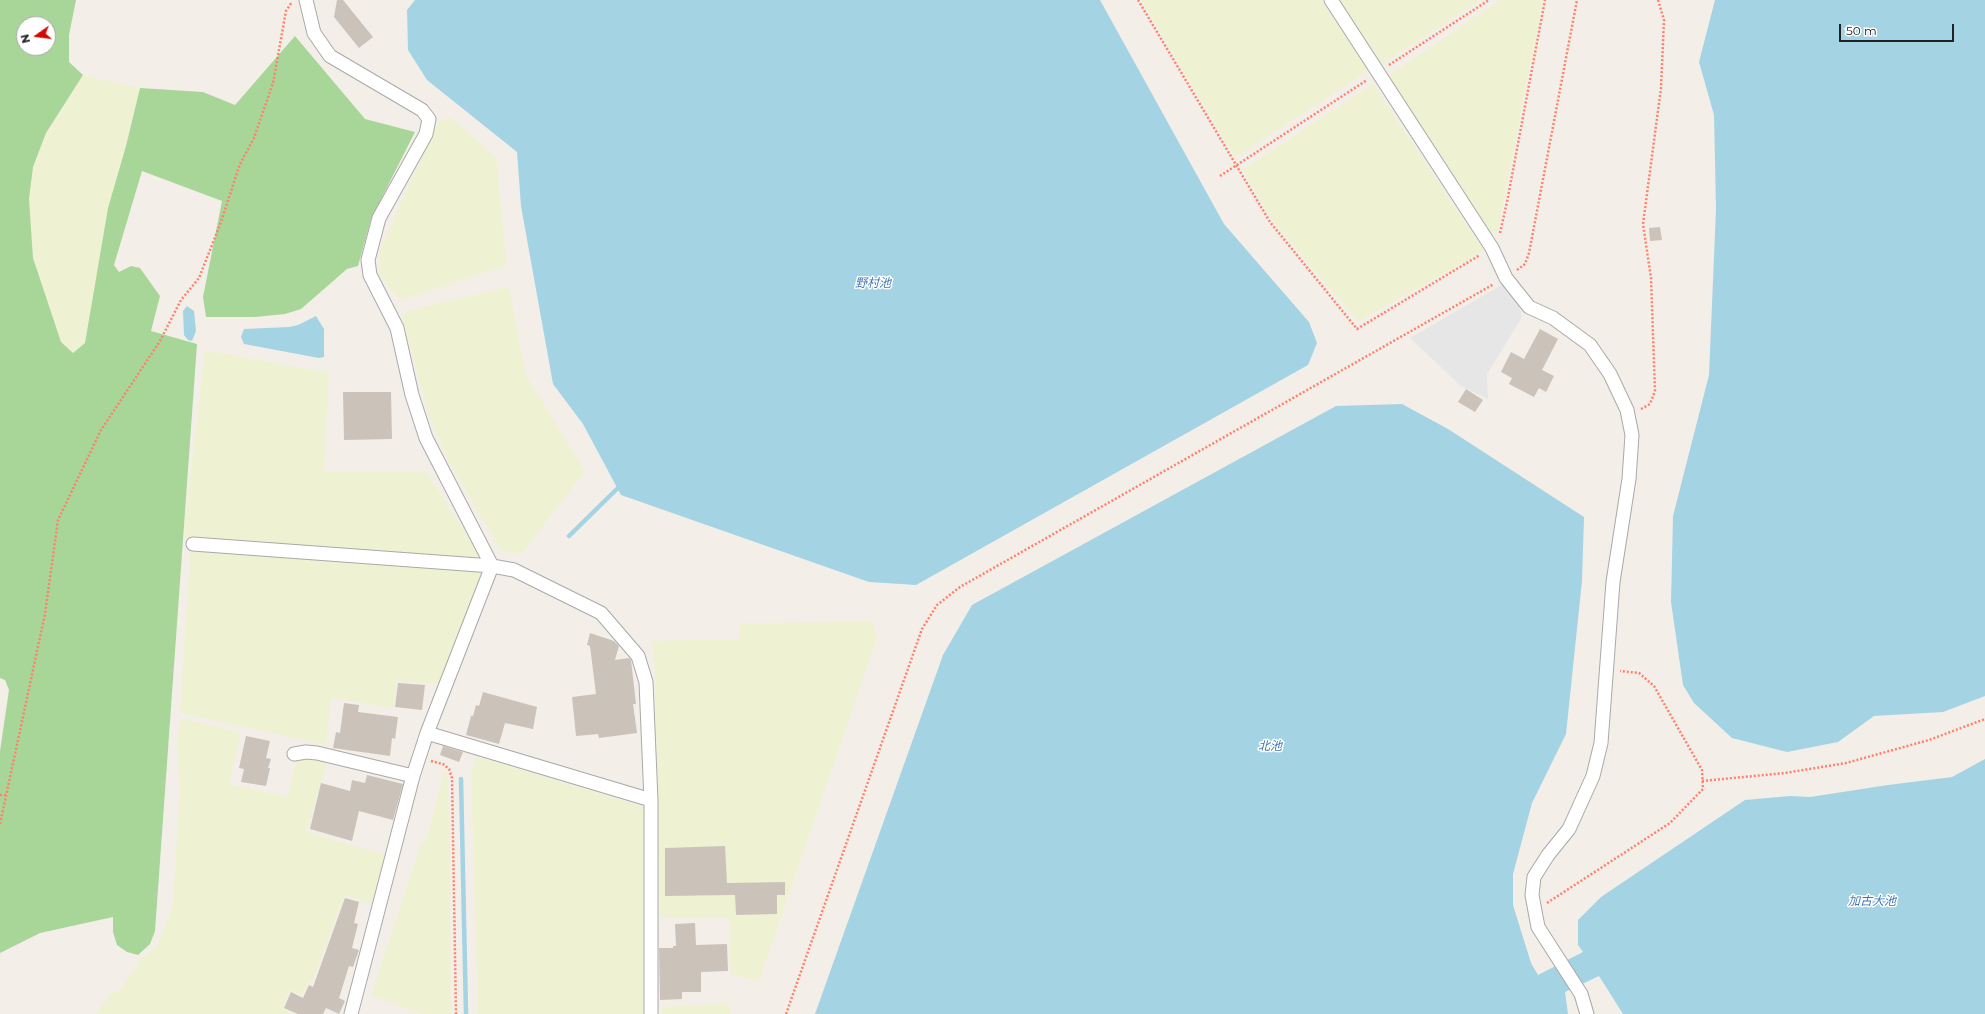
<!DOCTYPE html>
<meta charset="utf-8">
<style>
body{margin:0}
#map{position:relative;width:1985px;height:1014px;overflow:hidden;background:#f3efe8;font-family:Montserrat,sans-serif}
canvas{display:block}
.north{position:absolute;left:16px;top:16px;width:40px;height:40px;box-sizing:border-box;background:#fff;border:1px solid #a7a7a7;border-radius:50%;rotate:256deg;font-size:11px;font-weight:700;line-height:16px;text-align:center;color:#222}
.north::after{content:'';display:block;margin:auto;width:14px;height:18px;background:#d30800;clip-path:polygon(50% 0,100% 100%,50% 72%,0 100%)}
.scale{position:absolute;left:1839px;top:24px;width:115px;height:18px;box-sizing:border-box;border:2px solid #222;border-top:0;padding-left:5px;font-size:12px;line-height:14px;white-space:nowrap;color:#222;-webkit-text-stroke:3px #fff;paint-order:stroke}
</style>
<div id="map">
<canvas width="1985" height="1014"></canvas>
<div class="north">N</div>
<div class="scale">50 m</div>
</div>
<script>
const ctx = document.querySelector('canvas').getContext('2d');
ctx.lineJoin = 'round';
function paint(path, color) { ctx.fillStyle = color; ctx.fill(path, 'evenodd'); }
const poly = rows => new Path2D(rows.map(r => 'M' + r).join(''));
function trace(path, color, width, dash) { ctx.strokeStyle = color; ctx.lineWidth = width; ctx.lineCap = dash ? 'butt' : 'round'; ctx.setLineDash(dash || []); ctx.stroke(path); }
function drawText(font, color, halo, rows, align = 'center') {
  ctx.font = font + ' Montserrat,"Noto Sans JP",sans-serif'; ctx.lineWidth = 3; ctx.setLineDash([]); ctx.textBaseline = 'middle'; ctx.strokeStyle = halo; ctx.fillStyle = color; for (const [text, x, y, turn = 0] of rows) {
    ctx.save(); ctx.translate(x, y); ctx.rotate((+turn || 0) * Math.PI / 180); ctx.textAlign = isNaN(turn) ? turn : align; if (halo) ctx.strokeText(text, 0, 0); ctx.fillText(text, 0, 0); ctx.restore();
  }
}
paint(poly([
 [1141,0,1322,0,1369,70,1235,158],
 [1338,0,1481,0,1382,64,1378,63],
 [1500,0,1543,0,1498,230,1490,240,1386,77],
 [83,75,140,88,126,146,108,208,85,343,73,354,61,342,33,258,29,199,33,167,45,136],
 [1373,84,1484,251,1358,321,1276,226,1242,170],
 [450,117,496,157,507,265,400,301,380,277,379,251,438,122],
 [509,287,526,375,585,471,522,554,501,551,449,462,429,415,402,317,408,311],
 [205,350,329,373,324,472,426,471,480,557,481,577,440,684,397,681,393,708,331,698,326,745,180,713,190,556,184,528],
 [873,622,877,638,759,981,731,975,729,918,660,918,655,673,652,641,739,639,740,623],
 [180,718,241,733,229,784,287,797,300,747,328,759,306,832,386,855,372,904,345,895,312,982,309,981,302,995,290,990,282,1008,294,1014,95,1014,111,994,119,991,136,967,138,960,155,948,165,928,173,904,180,788,177,743],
 [477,756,643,807,645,1014,478,1014,471,772],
 [444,771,447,774,450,840,451,1014,421,1014,371,995,420,847,427,838],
 [729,1003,731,1014,662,1014,662,1007]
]), '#eff2d2');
paint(poly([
 [0,0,76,0,69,35,69,62,83,75,46,133,33,167,29,199,33,258,61,342,73,353,85,343,108,208,126,146,140,88,203,92,235,105,295,36,365,119,415,132,371,219,358,266,347,269,301,309,285,314,255,317,206,317,203,297,222,201,142,171,114,265,119,272,131,266,140,268,160,296,151,331,197,344,155,931,150,944,138,955,127,952,117,945,113,932,113,917,40,933,0,953,0,751,9,690,5,680,0,678],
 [24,24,48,24,48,48,24,48]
]), '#a8d699');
paint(poly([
 [1503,284,1519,304,1522,317,1487,374,1488,399,1461,386,1410,338]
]), '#e6e6e6');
paint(poly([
 [415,0,1100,0,1224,224,1309,322,1317,343,1308,365,916,585,869,582,621,495,583,424,553,384,521,206,517,152,427,80,408,50,407,10],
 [1715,0,1985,0,1985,696,1943,712,1874,716,1838,742,1787,752,1732,738,1694,703,1683,685,1671,602,1673,516,1709,375,1716,209,1714,115,1699,62],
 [187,306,194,311,196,331,192,341,188,340,184,335,183,311],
 [316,316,324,329,324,357,319,358,244,344,241,337,244,329,289,327,298,325],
 [1402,404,1448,429,1584,517,1582,581,1566,734,1532,803,1513,874,1513,905,1531,963,1538,975,1583,952,1578,945,1578,920,1601,897,1745,800,1790,796,1810,797,1888,785,1952,777,1985,759,1985,1014,1623,1014,1599,976,1565,992,1568,1014,815,1014,943,655,972,605,1336,406]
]), '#a4d3e4');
trace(poly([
 [569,536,622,484],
 [461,779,466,1014]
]), '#a4d3e4', 4.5);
paint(poly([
 [337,0,343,0,373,37,359,48,334,17],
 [1660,227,1662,240,1650,241,1649,228],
 [1540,329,1558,339,1542,370,1554,376,1546,392,1539,388,1534,397,1509,384,1512,378,1501,372,1511,352,1524,359],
 [1466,389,1483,400,1475,412,1458,402],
 [343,392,391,392,392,439,344,440],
 [590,633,614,641,619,646,615,660,629,658,631,660,636,704,633,704,637,733,599,738,598,734,576,736,572,697,596,694,590,646,587,645],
 [398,683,425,685,422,710,395,707],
 [483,692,537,707,533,729,505,723,499,744,466,735,471,716,473,716,476,705,479,706],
 [344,703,359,705,358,712,398,717,395,739,392,738,390,756,333,748,336,732,340,733],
 [246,736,270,741,266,758,271,759,268,768,270,768,266,786,241,782,244,769,239,768],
 [443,746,463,752,459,762,440,755],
 [367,775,403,784,393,820,359,811,352,841,310,829,321,783,350,791,352,780,365,783],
 [725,846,727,883,785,882,785,895,777,895,777,914,736,915,735,895,665,896,665,848],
 [345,898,359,902,354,923,358,924,352,948,359,950,353,967,349,966,339,998,345,1001,339,1014,326,1008,323,1014,298,1014,284,1008,291,992,303,998,309,985,313,987],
 [695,923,696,945,727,944,728,971,701,972,701,992,682,992,682,999,660,1000,659,948,673,948,673,946,676,946,675,924]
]), '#cbc2ba');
const minor = poly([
 [306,0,314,33,330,56,422,110,429,119,426,134,379,218,368,260,370,275,397,328,412,395,426,438,492,566],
 [1331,0,1492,248,1506,278,1529,307,1553,318,1590,345,1610,374,1627,410,1632,435,1629,479,1613,582,1601,743,1593,776,1569,829,1548,855,1534,877,1532,895,1538,927,1581,994,1587,1014],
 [193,544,492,566,514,570,601,613,638,656,646,682,651,800,651,1014],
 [427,733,651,800],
 [294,754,306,752,317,753,413,776],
 [351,1014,413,776,427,733,492,566]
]);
trace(minor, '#a9a9a9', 15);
trace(poly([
 [1138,0,1270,222,1357,329,1480,255],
 [1389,65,1489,0],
 [1220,176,1367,80],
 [1500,233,1507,202,1545,0],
 [1517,270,1525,264,1529,253,1577,0],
 [1641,409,1650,404,1655,391,1651,278,1643,224,1661,88,1664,20,1658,0],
 [431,761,443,764,449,769,452,778,456,1014],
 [1702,781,1785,773,1846,763,1929,740,1985,719],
 [0,795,7,795],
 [0,824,45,614,58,520,101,430,160,341,181,300,199,278,221,222,240,164,254,138,273,83,286,11,292,2],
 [1547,903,1670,823,1703,789,1702,770,1654,686,1639,673,1620,671],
 [786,1014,922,629,937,605,960,587,1494,284]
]), '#ff816c', 2.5, [2, 2]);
trace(minor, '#fff', 13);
drawText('italic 12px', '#4076b4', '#fff', [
 ["野村池",873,283],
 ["北池",1270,746],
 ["加古大池",1872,901]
]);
</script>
